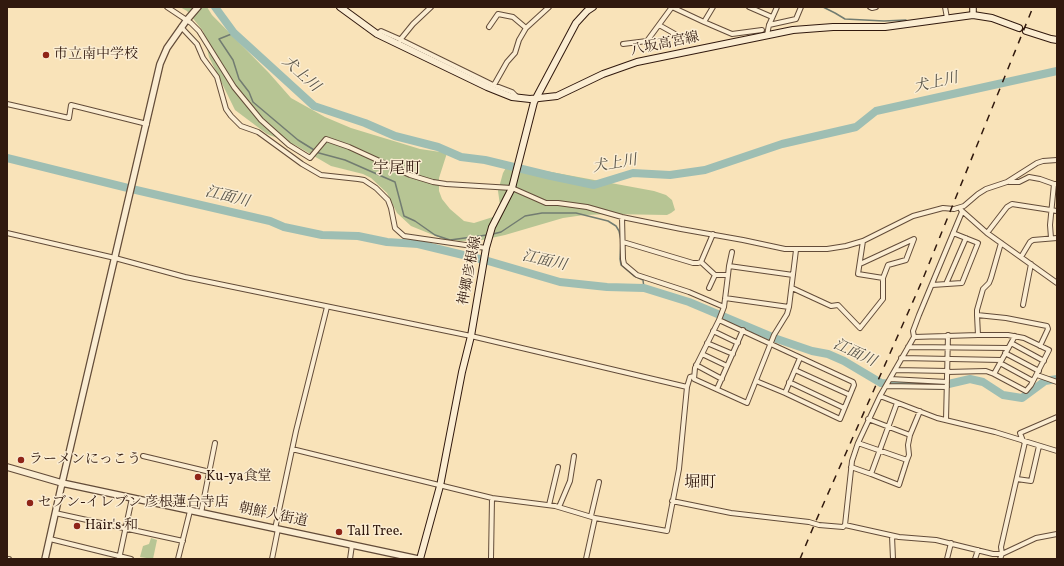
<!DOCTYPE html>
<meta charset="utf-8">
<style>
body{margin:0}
#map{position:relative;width:1064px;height:566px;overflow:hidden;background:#f9e3b9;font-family:Vollkorn,serif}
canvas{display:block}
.frame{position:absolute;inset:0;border:8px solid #31190e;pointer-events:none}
</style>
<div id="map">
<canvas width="1064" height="566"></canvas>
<div class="frame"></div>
</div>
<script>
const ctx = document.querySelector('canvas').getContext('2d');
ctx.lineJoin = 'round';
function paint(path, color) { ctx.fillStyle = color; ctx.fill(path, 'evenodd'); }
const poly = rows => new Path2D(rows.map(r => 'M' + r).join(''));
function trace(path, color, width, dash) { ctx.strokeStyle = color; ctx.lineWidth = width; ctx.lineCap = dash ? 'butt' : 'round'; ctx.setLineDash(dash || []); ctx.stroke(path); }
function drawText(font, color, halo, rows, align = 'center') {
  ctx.font = font + ' Vollkorn,"Noto Serif JP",serif'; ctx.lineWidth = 3; ctx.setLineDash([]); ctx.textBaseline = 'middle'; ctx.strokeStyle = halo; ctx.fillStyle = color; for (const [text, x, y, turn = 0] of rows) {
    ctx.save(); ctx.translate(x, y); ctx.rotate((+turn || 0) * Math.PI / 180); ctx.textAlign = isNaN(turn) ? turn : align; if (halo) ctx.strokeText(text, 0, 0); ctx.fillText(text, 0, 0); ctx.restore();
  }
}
paint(poly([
 [180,7,207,7,212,15,269,73,291,98,325,117,351,128,420,149,447,153,439,178,439,191,442,199,450,209,464,221,474,223,493,217,500,210,500,205,498,191,503,173,508,164,654,191,666,195,672,200,675,210,671,213,667,215,609,214,584,215,563,218,505,235,482,240,461,241,443,239,411,226,397,213,387,193,371,178,363,174,331,166,295,145,267,134,235,110,209,57,203,31,187,11],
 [151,538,157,540,153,559,140,557,143,546,149,544]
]), '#b7c594');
trace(poly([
 [823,7,835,13,845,19,884,21,906,20],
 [234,33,219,39,233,60,239,79,249,92,253,102,298,140,319,153,345,160,395,182,404,216,415,221,435,235,450,240,487,235],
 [493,234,501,232,525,216,542,213,576,213,608,221,616,226,619,231,621,240,620,259,621,265,634,276,643,280,644,288]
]), '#727c71', 1.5);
trace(poly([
 [215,7,234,33,314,106,365,123,395,136,438,147,461,157,485,160,551,176,594,185,633,173,670,175,705,170,782,144,856,127,876,111,1057,71],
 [7,158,136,190,270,221,284,227,322,235,358,236,387,242,418,244,488,261,560,282,607,287,644,288,689,302,777,339,812,351,828,354,844,361,881,383,940,386,970,379,983,382,1003,395,1022,398,1045,381,1057,379]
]), '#9ebeb3', 8);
const minor = poly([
 [167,7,191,23,199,31,234,87,261,120,289,145,310,158,326,139,349,147,410,175,433,182,446,184,512,188,546,203,558,203,587,207,622,217,681,229,743,240,785,249,827,249,846,246,863,241,913,216,943,208,954,209,964,206,978,194,986,189,1007,182,1037,163,1043,161,1057,160],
 [672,7,704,22,713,7],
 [749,7,772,17],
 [870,7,872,8,876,7],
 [945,7,947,18],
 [704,22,732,34,762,30],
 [659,25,684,39],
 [769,25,796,19,801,7],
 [181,27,197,44,203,58,217,77,226,109,231,116,241,126,258,132,302,164,321,175,358,179,364,180,376,188,388,200,391,208,395,228,404,236,486,248],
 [489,27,498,14,513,17,526,28,549,7],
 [377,34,381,31,397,38,491,84,512,92,518,98],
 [767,35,769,25,777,7],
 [400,40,413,24,431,7],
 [623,44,647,41,672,7],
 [494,85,507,62,515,53,519,40,526,28],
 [7,104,69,118,71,105,147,124],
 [1009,182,1019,182,1029,177,1040,179,1054,184],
 [961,210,987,233,1057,283],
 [962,212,919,315,913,331,914,337,978,335,977,315,1006,318,1047,326,1048,329,1040,346],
 [622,217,623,259,624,264,637,275,689,292,724,307],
 [7,233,115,258,185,277,471,336,687,387],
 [987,233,1007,207,1012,204,1057,211],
 [1051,238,1050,225,1054,184,1057,184],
 [623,242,693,263,698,263,701,262,713,234],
 [1021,257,1030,242,1033,240,1057,238],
 [701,262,715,275,728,275,724,307,719,320,695,368,694,379,747,403,774,335,787,314,789,307],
 [860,264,914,239,906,260,888,265,883,278,858,274,863,241],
 [729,266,732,252],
 [728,275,729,266,793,275],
 [946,284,966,238],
 [932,285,962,283,978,243,953,233],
 [709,288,715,275],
 [792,288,831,306,838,305,860,328,883,299,883,278],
 [725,298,789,307,796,250],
 [1023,305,1031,264],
 [977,315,977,310,983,289,989,283,991,278,1001,243],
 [719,320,853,382,854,385,840,419,785,393],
 [713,331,738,343],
 [707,343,733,354],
 [1011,343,1044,361],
 [908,347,1008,348],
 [1005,353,1039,371],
 [702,354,727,366],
 [901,358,1001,360],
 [1000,363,1033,381],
 [696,365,722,379],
 [795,370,850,395],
 [895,370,948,371],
 [947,372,986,371,994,374,1026,391,1031,385,1049,350,1024,338,1008,335,978,335],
 [994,374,1015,336],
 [1037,375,1057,382],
 [890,379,947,382],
 [756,381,785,393,800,358],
 [789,382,844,408],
 [886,386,947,387],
 [717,389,743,330],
 [880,396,937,418,995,432,1057,451],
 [897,403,871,474,899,485,907,460],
 [868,419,910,435],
 [946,420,948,335],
 [1023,441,1020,433,1057,417],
 [858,443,907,460,909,455,908,445,910,435,920,411],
 [292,449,492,498,555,506,595,518],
 [143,456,210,472],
 [851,467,871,474],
 [1017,479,1031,481,1039,446],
 [672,501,731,513,809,522,819,525,843,527,845,525,899,537,936,540,993,554,1002,554,1036,538,1057,534],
 [549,505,558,467],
 [559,507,570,481,574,456],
 [55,513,183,541],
 [201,513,215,443],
 [591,516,599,482],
 [845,525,852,461,858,443,880,396,914,337],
 [275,529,296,431,327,307],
 [892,536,893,559],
 [50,539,131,559],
 [7,559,9,559],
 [119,559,132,498],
 [178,559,190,511],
 [272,559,278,529],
 [350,559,352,545],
 [491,559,492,498],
 [586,559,595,518,667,531,679,469,687,387,690,377,694,376],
 [947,559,951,543],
 [975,559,978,550],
 [1000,559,1002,554,1001,547,1025,442]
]);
const tertiary = poly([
 [973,15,973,7],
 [7,467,62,483,418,559],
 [45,559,62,483,160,64,167,48,186,21,198,7]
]);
const secondary = poly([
 [340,7,377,34,487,87,512,97,530,99,557,96,603,74,637,62,793,30,833,27,885,27,973,15,992,18,1019,28],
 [1026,31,1051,39,1057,40],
 [420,559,440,486,462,372,471,336,486,248,492,227,512,188,534,102,576,23,587,11,593,7]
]);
trace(minor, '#634c39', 6);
trace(tertiary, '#634c39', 8);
trace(secondary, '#31190e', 8);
trace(minor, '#fbedd2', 4);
trace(tertiary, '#fbedd2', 5.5);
trace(secondary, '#fbedd2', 6);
trace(poly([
 [800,559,815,523,922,281,1033,7]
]), '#31190e', 1.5, [7, 7]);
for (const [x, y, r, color] of [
 [46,55,4,"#8f2418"],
 [21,460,4,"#8f2418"],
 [198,477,4,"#8f2418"],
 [30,503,4,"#8f2418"],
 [77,526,4,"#8f2418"],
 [339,532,4,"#8f2418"]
]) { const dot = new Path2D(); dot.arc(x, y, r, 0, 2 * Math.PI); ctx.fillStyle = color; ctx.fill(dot); trace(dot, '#fbedd2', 1.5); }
drawText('14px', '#31190e', '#fbedd2', [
 ["八坂高宮線",665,45,-12],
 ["神郷彦根線",471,271,-79],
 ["朝鮮人街道",273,516,12]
]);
drawText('14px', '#31190e', '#fbedd2', [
 ["市立南中学校",54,55],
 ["ラーメンにっこう",29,460],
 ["Ku-ya食堂",206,477],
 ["セブン-イレブン 彦根蓮台寺店",38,503],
 ["Hair's 和",85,526],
 ["Tall Tree.",347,532]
], 'left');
drawText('italic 15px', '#575348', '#fbedd2', [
 ["犬上川",300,75,42],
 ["犬上川",936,84,-13],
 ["犬上川",615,165,-10],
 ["江面川",227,198,14],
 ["江面川",544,262,13],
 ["江面川",854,354,25]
]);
drawText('16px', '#31190e', '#fbedd2', [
 ["宇尾町",397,170],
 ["堀町",700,484]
]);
</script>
